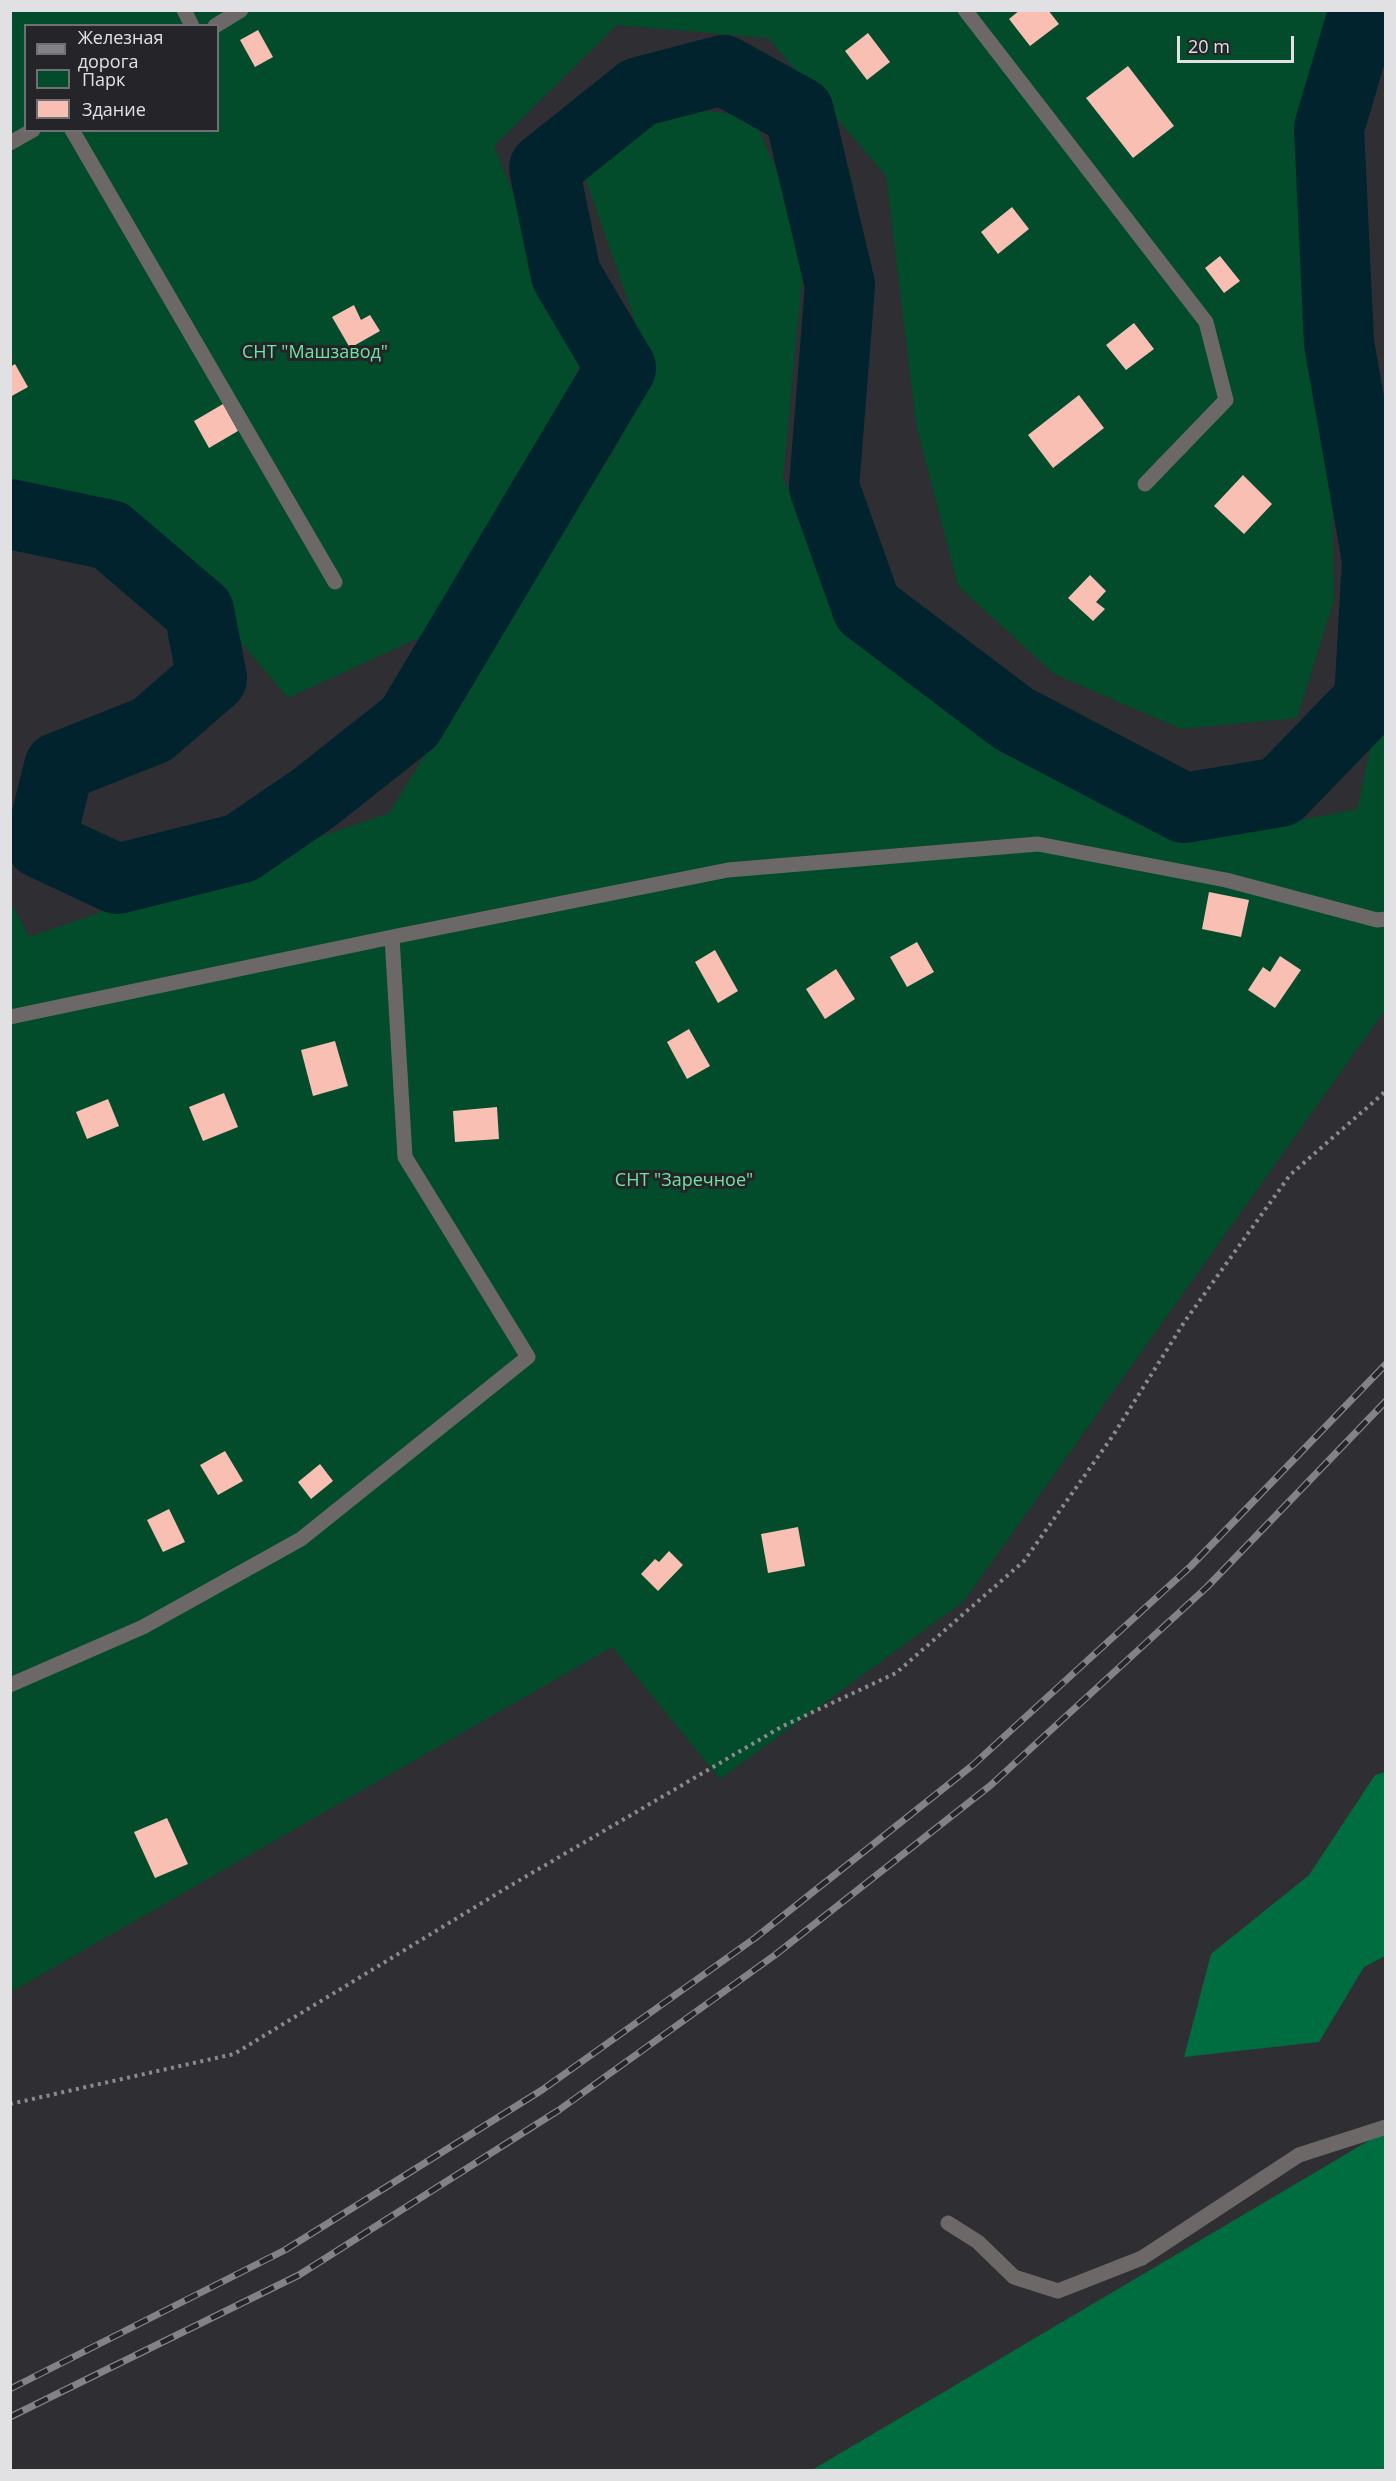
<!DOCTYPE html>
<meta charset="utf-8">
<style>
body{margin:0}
#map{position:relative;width:1396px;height:2481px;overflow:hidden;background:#2f2e33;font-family:"Open Sans",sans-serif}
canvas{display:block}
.frame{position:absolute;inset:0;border:12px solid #e1e1e4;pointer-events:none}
.legend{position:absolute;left:24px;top:24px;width:195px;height:108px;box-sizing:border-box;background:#252429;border:2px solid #707074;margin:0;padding:8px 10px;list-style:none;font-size:18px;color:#e1e1e4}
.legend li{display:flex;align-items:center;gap:12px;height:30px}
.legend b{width:30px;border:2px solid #707074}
.scale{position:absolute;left:1177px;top:36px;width:117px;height:27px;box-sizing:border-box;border:3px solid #e1e1e4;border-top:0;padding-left:8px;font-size:18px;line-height:21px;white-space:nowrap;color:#e1e1e4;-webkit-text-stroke:4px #252429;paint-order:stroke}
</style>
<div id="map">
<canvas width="1396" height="2481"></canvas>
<div class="frame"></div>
<ul class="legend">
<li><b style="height:8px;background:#838286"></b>Железная дорога</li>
<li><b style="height:16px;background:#024b2b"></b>Парк</li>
<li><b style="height:16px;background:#f8bfb2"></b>Здание</li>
</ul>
<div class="scale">20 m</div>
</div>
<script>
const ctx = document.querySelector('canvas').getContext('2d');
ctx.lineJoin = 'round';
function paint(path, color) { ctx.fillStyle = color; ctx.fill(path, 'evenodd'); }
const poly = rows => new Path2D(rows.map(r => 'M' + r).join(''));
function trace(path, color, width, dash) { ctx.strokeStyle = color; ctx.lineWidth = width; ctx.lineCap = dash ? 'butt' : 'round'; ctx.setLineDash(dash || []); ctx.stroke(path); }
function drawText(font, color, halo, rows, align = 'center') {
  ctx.font = font + ' "Open Sans",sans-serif'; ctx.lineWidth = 6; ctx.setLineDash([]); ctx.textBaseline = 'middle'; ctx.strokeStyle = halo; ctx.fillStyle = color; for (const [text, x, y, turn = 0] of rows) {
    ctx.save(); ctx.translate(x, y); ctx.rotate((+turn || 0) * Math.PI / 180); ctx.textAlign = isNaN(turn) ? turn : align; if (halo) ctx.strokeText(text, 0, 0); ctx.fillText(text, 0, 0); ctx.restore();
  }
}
paint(poly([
 [11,11,1356,11,1308,131,1330,367,1334,600,1297,718,1181,729,1054,674,958,586,916,424,886,176,768,38,617,25,494,146,580,360,556,445,451,623,288,698,132,515,11,497],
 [26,26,218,26,218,130,26,130],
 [656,107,752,115,806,237,783,478,848,619,1006,750,1218,836,1357,809,1385,680,1385,1010,964,1601,720,1779,612,1647,11,1992,10,900,29,937,389,813,616,446,654,376,582,169]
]), '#024b2b');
paint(poly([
 [1385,1772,1385,1956,1364,1967,1319,2042,1184,2057,1211,1954,1309,1875,1375,1775],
 [1385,2131,1385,2470,812,2470]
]), '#006d40');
trace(poly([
 [10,514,110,535,199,611,212,678,152,730,59,767,40,843,117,879,241,848,314,798,410,722,621,368,566,275,544,168,639,92,723,70,799,112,840,285,824,487,867,608,1014,719,1184,808,1280,792,1369,700,1377,560,1339,343,1329,128,1364,10]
]), '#00232e', 70);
paint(poly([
 [1020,10,1048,10,1059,24,1030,46,1009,19],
 [258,30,273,57,255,67,240,40],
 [868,33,890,62,867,80,845,51],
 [1128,66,1174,126,1133,158,1086,98],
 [1012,207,1029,229,998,254,981,232],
 [1220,256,1240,281,1224,293,1205,268],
 [354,305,361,320,370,315,380,331,350,348,332,317],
 [1134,323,1154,349,1126,370,1106,345],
 [15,364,28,387,10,397,10,367],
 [1079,395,1104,428,1053,468,1028,435],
 [223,404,238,431,209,448,194,421],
 [1243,475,1272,504,1244,534,1214,506],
 [1090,575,1106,591,1096,602,1105,609,1093,621,1068,598],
 [1209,892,1249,900,1241,937,1202,929],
 [917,942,934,972,907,987,890,957],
 [715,950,738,991,718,1003,695,962],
 [1280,956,1301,970,1275,1008,1248,990,1263,967,1270,972],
 [836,969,855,999,825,1019,806,989],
 [689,1029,710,1066,687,1079,667,1042],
 [335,1041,348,1086,313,1096,301,1050],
 [224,1093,238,1127,203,1141,189,1107],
 [108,1099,119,1126,87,1139,76,1112],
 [497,1107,499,1139,455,1142,453,1111],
 [225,1451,243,1481,218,1495,200,1465],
 [320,1464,333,1481,311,1499,298,1482],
 [169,1509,185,1542,163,1552,147,1520],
 [798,1527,805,1566,768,1573,761,1534],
 [669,1551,683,1565,658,1591,641,1574,655,1559,659,1562],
 [167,1818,188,1864,155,1878,134,1832]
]), '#f8bfb2');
trace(poly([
 [10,2104,234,2054,508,1887,783,1726,896,1673,1024,1561,1112,1437,1185,1321,1290,1175,1386,1091]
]), '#8b8b8f', 4, [3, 4.5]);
trace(poly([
 [184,10,192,26],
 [965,10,1206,322,1226,400,1145,484],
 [215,26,241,10],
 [72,130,335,582],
 [10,143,33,130],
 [10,1017,392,937,728,870,1038,844,1226,880,1377,920,1386,919],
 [10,1685,143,1627,301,1539,528,1357,405,1157,392,937],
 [948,2223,978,2242,1014,2277,1058,2291,1142,2258,1299,2155,1386,2127]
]), '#6b6867', 15);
const rail = poly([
 [10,2389,285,2250,542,2090,755,1938,973,1765,1191,1566,1386,1364],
 [10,2417,299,2275,559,2110,775,1955,991,1785,1207,1587,1386,1401]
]);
trace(rail, '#838286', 7);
trace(rail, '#252429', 4.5, [14]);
drawText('18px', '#6fe4a2', '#252429', [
 ["СНТ \"Машзавод\"",315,353],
 ["СНТ \"Заречное\"",684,1181]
]);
</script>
